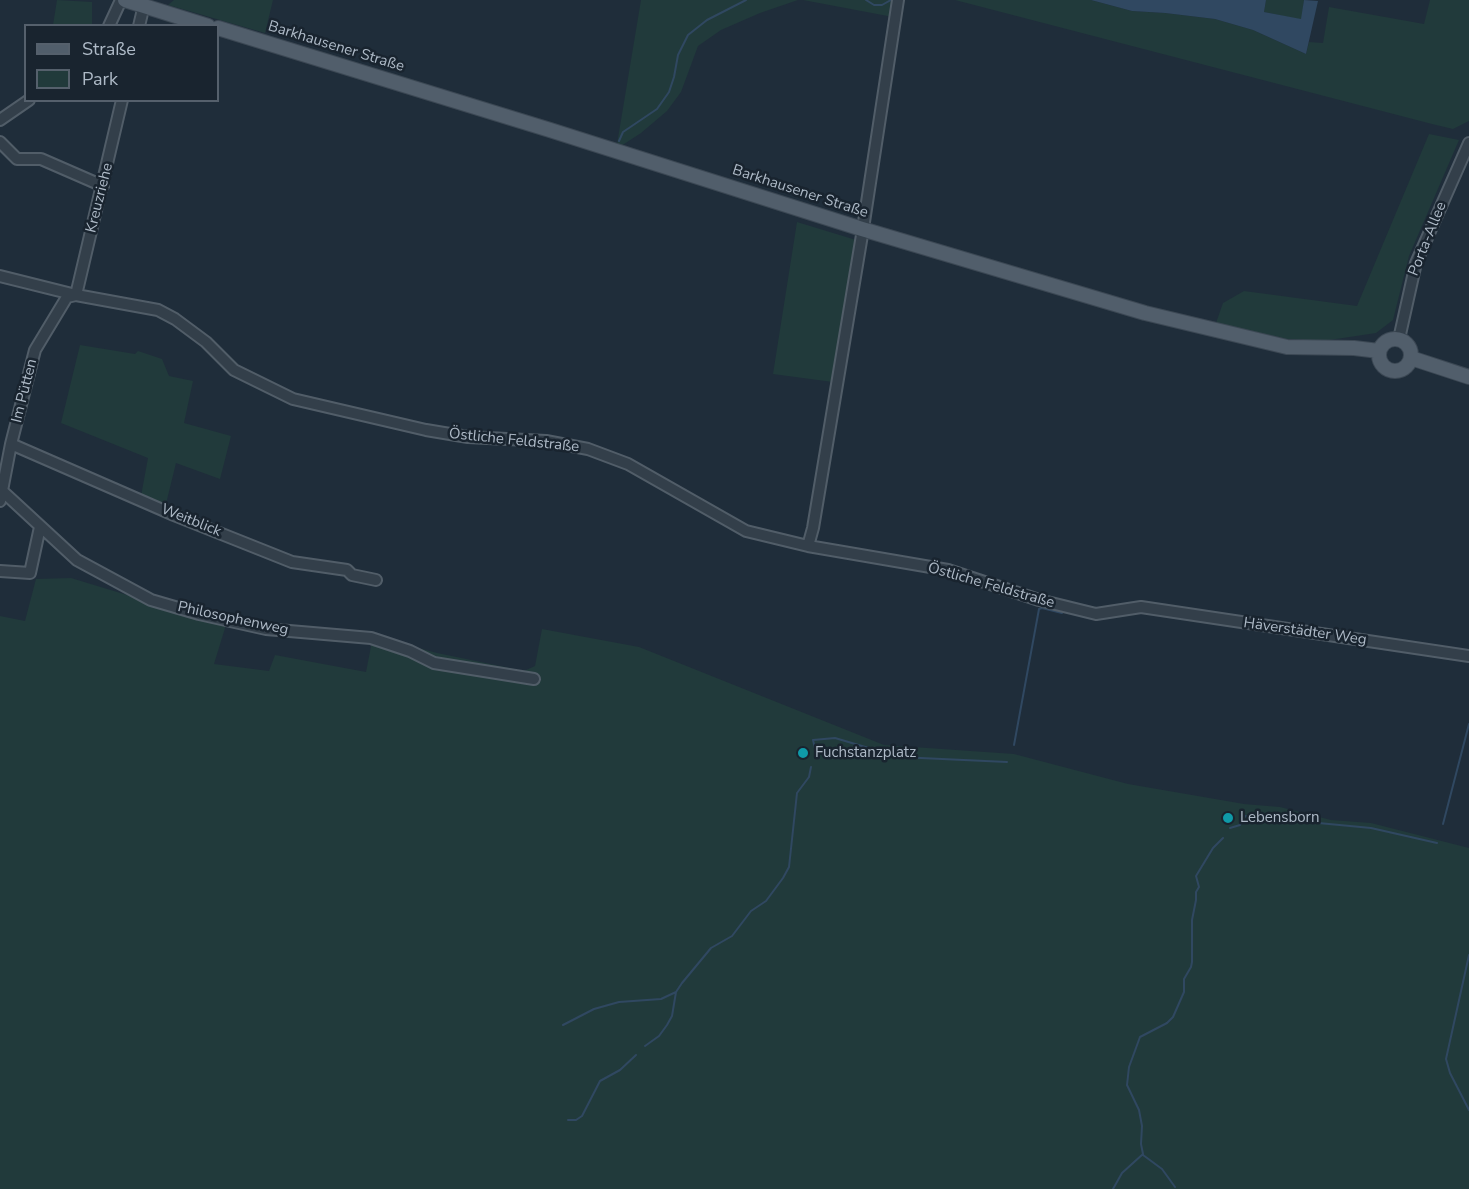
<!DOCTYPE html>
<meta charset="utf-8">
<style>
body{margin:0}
#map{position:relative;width:1469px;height:1189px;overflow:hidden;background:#1f2d3a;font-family:"Nunito Sans",sans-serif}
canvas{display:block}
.legend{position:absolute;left:24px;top:24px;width:195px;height:78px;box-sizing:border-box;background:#19242f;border:2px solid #55606c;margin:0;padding:8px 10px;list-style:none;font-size:18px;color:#aebac7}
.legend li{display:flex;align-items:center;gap:12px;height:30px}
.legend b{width:30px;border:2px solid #55606c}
</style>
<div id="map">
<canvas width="1469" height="1189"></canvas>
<ul class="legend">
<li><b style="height:8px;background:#515e6b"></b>Straße</li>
<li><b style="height:16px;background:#213a3b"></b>Park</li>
</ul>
</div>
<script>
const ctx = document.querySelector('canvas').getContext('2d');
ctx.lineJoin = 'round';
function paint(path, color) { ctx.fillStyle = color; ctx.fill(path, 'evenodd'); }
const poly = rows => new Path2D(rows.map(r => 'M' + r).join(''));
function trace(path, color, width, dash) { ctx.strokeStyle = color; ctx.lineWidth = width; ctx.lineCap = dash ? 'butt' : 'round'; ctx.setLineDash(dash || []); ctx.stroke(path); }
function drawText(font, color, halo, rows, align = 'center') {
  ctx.font = font + ' "Nunito Sans",sans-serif'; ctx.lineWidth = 5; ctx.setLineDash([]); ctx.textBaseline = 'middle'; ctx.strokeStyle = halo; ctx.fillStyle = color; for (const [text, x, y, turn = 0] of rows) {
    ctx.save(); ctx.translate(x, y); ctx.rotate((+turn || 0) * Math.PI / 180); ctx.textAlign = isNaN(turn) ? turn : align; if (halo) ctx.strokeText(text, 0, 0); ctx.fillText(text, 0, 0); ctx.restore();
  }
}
paint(poly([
 [57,0,92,2,92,25,53,25],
 [174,0,273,0,265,33,168,5],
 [641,0,798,0,760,13,721,30,698,46,681,92,667,111,641,133,621,146,617,144],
 [803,0,896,0,893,17],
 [955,0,1091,0,1132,11,1165,13,1215,19,1253,30,1306,54,1309,42,1323,43,1329,7,1424,24,1430,0,1469,0,1469,121,1453,129,1432,124],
 [1266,0,1304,0,1302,20,1264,12],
 [1429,134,1459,140,1409,256,1393,320,1376,333,1323,341,1287,339,1216,323,1223,303,1244,291,1357,306],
 [797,222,856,240,833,382,773,374],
 [80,345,135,354,138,351,162,359,169,376,193,381,184,423,231,436,220,479,176,463,165,508,141,496,148,458,61,423],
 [71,578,226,625,214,664,269,671,275,655,366,672,373,636,437,653,524,671,535,666,542,629,639,647,884,745,1014,754,1128,784,1244,804,1280,807,1331,820,1371,823,1469,848,1469,1189,0,1189,0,616,25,621,36,579]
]), '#213a3b');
paint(poly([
 [1091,0,1266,0,1264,12,1301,19,1304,0,1318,1,1306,54,1253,30,1215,19,1165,13,1132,11]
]), '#304861');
trace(poly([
 [866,0,874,5,882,5,891,0],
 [619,141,623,132,657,109,669,92,674,77,678,55,688,35,707,20,746,0],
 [1014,745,1039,609,1042,608,1062,613],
 [817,757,813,740,835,738,899,757,1007,762],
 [1443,824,1469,724],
 [1230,828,1240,825,1245,816,1371,828,1437,843],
 [1469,955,1446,1059,1450,1073,1469,1110],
 [563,1025,594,1009,619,1002,661,999,676,992],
 [645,1046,659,1036,667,1025,672,1016,676,992,682,983,711,948,732,936,751,911,766,901,783,878,789,867,797,793,809,777,811,767],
 [568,1120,576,1120,582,1116,600,1081,620,1070,636,1055],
 [1143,1155,1162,1169,1175,1187],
 [1113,1189,1122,1173,1143,1154,1141,1144,1142,1126,1139,1110,1127,1085,1129,1067,1140,1037,1167,1023,1173,1017,1184,992,1184,979,1191,967,1192,962,1192,920,1196,900,1196,892,1199,887,1196,876,1213,848,1223,838]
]), '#304861', 2);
const minor = poly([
 [109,26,121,0],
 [139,26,144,5],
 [0,120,29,100],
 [0,142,17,159,41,159,103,186],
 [0,276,76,295,158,310,175,319,206,342,234,370,293,399,426,430,468,437,546,441,588,449,628,464,746,531,808,546,948,570,1039,600,1096,614,1141,607,1469,656],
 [76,295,122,100],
 [1399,339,1416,263,1469,143],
 [11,444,174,515,292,562,347,570,352,575,376,580],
 [0,489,77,560,151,600,199,614,266,629,371,638,410,651,434,663,534,679],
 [0,501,11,444,35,350,67,297,76,295],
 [808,546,813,528,862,235,898,0],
 [0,571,30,573,40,527]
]);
const major = poly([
 [125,0,208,26],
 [218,28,550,130,862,229,1145,313,1287,347,1354,348,1379,351],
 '1379 355a16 16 0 1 1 32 0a16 16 0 1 1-32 0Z',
 [1411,358,1469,377]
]);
trace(minor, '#515d68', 14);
trace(major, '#3c4854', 16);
trace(minor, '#333f4a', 10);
trace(major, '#515e6b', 14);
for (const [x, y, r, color] of [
 [803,753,6,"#0f9aa8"],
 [1228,818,6,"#0f9aa8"]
]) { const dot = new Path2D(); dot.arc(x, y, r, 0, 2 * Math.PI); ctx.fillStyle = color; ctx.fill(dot); trace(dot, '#19242f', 2); }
drawText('15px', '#aebac7', '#19242f', [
 ["Barkhausener Straße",336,47,17],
 ["Barkhausener Straße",800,192,18],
 ["Kreuzriehe",100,198,-76],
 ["Porta-Allee",1428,239,-68],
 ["Im Pütten",25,391,-76],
 ["Östliche Feldstraße",514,441,6],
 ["Weitblick",191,521,22],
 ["Östliche Feldstraße",991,586,16],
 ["Philosophenweg",233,619,12],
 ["Häverstädter Weg",1305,632,8]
]);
drawText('15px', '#aebac7', '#19242f', [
 ["Fuchstanzplatz",815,753],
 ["Lebensborn",1240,818]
], 'left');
</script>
